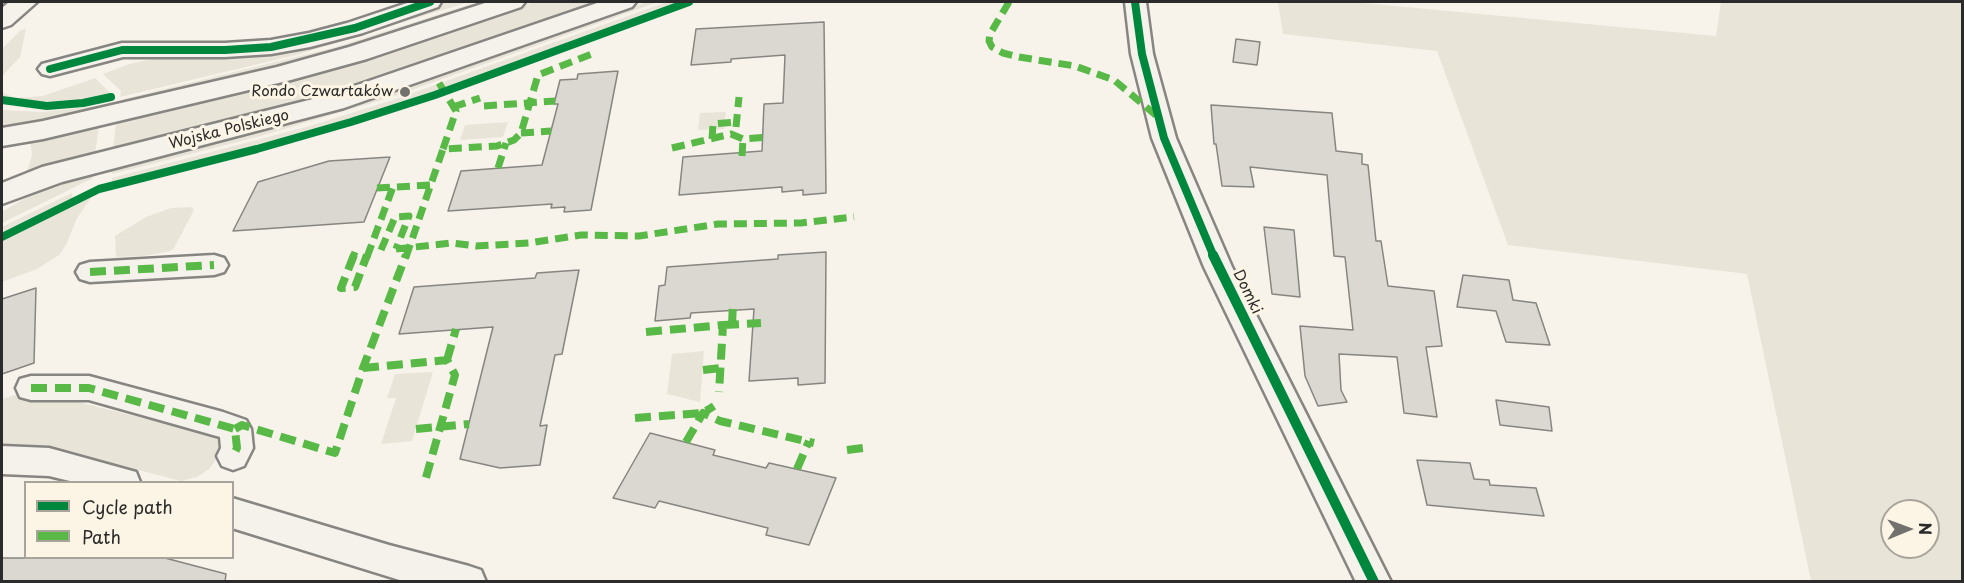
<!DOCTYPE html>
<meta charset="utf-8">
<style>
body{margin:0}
#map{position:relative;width:1964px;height:583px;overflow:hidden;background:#f7f3ea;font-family:"Playpen Sans",sans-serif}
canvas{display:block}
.frame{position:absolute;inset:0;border:3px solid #2b2b2b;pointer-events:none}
.legend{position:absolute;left:24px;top:481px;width:210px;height:78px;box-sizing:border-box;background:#fcf5e5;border:2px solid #a8a49b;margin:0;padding:8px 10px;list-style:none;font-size:18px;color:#2b2b2b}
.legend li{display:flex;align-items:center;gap:12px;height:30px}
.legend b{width:30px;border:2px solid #a8a49b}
.north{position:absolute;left:1880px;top:499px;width:60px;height:60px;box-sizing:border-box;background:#fcf5e5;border:2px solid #a8a49b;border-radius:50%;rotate:89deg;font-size:16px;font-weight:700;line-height:24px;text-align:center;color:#2b2b2b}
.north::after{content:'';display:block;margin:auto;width:21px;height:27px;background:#72716e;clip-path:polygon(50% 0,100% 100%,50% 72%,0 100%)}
</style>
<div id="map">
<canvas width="1964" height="583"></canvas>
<div class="frame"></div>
<ul class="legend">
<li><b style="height:8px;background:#00873e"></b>Cycle path</li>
<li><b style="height:8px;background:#58b947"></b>Path</li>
</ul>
<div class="north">N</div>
</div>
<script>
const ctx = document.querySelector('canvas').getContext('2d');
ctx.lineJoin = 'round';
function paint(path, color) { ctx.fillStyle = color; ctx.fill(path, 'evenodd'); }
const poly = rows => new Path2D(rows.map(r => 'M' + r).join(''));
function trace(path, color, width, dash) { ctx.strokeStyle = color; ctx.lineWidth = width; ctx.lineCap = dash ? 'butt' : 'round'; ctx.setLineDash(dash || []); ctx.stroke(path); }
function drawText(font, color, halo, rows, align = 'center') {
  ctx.font = font + ' "Playpen Sans",sans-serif'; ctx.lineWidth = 6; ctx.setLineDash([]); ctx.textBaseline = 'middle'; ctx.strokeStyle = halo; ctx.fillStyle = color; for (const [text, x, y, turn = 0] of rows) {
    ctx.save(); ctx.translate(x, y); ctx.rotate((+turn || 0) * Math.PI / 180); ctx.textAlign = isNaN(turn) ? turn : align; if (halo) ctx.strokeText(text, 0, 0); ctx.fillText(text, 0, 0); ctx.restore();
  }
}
paint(poly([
 [446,2,469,2,296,55,120,97,121,91,103,74,129,64,162,57,364,31],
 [534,2,601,2,422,65,344,90,262,113,113,149,116,122,307,75,447,32],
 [647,2,658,2,392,97,257,137,112,174,113,169,256,132,390,93],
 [667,2,683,2,396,106,257,147,112,184,112,178,310,126,393,100],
 [1278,2,1352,2,1716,36,1721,2,1962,2,1962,581,1811,581,1747,274,1508,245,1437,51,1283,34],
 [1892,511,1928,511,1928,547,1892,547],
 [474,3,464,10,341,50,227,80,118,104,123,99,333,48],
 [26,29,20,57,2,76,2,49,21,30],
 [95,78,111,94,84,100,61,102,28,101,2,97,2,92,15,98,43,96],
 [97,106,102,106,101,108,34,122,2,125,2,110,42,112],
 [726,112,724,129,698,130,700,113],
 [508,122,503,137,460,140,465,125],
 [99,126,95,154,27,171,32,155,30,140],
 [94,174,93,178,2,223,2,212,20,201,51,186],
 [72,193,73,200,2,235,2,227],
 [93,195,77,218,66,245,59,255,37,269,2,282,2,241],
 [192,207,194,210,174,248,170,251,144,256,116,257,115,236,146,217,171,208],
 [704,351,700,402,667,394,672,354],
 [433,372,412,441,381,444,396,398,387,398,395,374],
 [16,395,54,396,211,435,217,439,219,446,218,457,209,469,197,477,181,481,54,448,29,445,2,445,2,399]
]), '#e9e4d8');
const building = poly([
 [824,22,826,193,803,195,803,190,782,192,782,187,679,195,683,157,762,151,764,104,783,103,785,55,731,59,731,62,691,65,696,29,824,22],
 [1236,39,1260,42,1257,65,1233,62,1236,39],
 [618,71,591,210,564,212,565,207,551,208,552,204,448,211,461,171,542,165,558,104,554,104,560,80,577,79,578,74,618,71],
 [1211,105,1332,113,1336,151,1362,154,1362,164,1368,165,1376,241,1381,241,1388,286,1434,291,1442,346,1426,347,1437,417,1404,413,1397,357,1339,354,1341,390,1347,402,1318,406,1305,376,1300,326,1353,330,1345,257,1334,256,1327,175,1250,167,1254,187,1222,186,1216,144,1214,144,1211,105],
 [390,157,364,222,233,231,258,182,329,161,390,157],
 [1264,227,1294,230,1300,297,1272,294,1264,227],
 [826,252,825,383,798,385,798,378,749,381,754,309,691,313,690,318,655,321,659,286,665,285,667,267,778,259,778,255,826,252],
 [579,270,562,354,555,355,540,426,547,425,540,465,500,468,460,459,493,327,399,334,414,287,535,278,537,273,579,270],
 [1463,275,1509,280,1513,300,1536,303,1550,345,1506,342,1496,311,1457,307,1463,275],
 [36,288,34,363,2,374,2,299,36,288],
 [1496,400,1549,407,1552,431,1500,425,1496,400],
 [650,433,715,450,713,455,766,468,769,463,836,478,809,545,766,535,768,528,659,501,655,508,613,498,650,433],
 [1417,460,1470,463,1474,479,1489,480,1490,485,1536,488,1544,516,1427,505,1417,460],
 [2,558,165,558,226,574,225,582,2,582,2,558]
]);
paint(building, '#dad8d1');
trace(building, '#878581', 1.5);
const minor = poly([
 [410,2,441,2,438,7,363,33,310,47,271,54,225,57,123,57,50,76,42,74,38,69,42,64,122,43,225,43,271,40,309,33,347,23,410,2],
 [1125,2,1146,2,1153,54,1176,138,1232,267,1391,582,1356,582,1204,267,1152,138,1131,54,1125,2],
 [214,255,224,258,228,265,224,272,214,275,90,282,80,279,76,272,80,265,90,262,214,255],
 [31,376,89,376,223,412,246,420,251,429,253,448,244,466,233,470,222,466,217,456,221,448,220,437,89,400,31,400,20,397,16,388,20,379,31,376],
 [2,446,49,448,136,472,140,482,74,482,49,476,2,474,2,446],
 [232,498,389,545,469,566,481,570,486,582,406,582,232,528,232,498]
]);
const tertiary = poly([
 [9,2,37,2,11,25,2,28,2,8,9,2]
]);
const secondary = poly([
 [488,2,525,2,521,7,367,59,291,80,43,139,2,146,2,128,43,121,277,67,349,47,488,2],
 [600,2,636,2,632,7,344,108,62,182,2,204,2,183,42,167,325,96,600,2]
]);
trace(minor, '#878581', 5);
trace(tertiary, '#878581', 5);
trace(secondary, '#878581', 5);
paint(minor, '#f5f2ec');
paint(tertiary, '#f5f2ec');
paint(secondary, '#f5f2ec');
trace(poly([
 [1009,2,990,34,989,41,992,47,1003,53,1019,57,1075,66,1114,80,1158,117],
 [439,83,456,111,443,149],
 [484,106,555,101],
 [453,107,480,98],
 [736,127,739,97],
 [521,133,551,131],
 [712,139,713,124,737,122],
 [672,148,731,134,743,139,769,137],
 [742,156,743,139],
 [498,168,506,143],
 [377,188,431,185],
 [396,249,452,243,476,246,529,243,581,235,639,236,718,224,801,223,854,217],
 [381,250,395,217,409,216,396,249],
 [353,257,355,252],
 [367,257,393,187],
 [406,257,443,149,497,146,514,140,521,133,538,75,592,54]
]), '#58b947', 7, [13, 7]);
trace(poly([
 [354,255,341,288,355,287,367,255],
 [90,272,214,265],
 [723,325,761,323],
 [732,325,733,303],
 [646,332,723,325,719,392],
 [447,360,456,329],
 [363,368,447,360,455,375,425,481],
 [703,370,721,368],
 [31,388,89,388,235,429,237,448,233,456],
 [635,418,703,413,714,406],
 [235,429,242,425,335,453,363,368,406,255],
 [416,429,469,424],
 [686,442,703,413,720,421,814,443],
 [847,450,863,448],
 [797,469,809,441]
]), '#58b947', 8, [16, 8]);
trace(poly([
 [1135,2,1142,54,1164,138,1214,257],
 [50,69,122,50,225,50,271,47,355,28,430,2],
 [2,100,47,106,83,103,111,97],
 [2,237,99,189,257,149,351,122,435,95,689,2]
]), '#00873e', 8);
trace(poly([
 [1213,255,1374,582]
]), '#00873e', 10);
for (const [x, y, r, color] of [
 [405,92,6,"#72716e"]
]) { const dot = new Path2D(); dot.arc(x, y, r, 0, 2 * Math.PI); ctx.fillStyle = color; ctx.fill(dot); trace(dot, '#fcf5e5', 2); }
drawText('15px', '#2b2b2b', '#fcf5e5', [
 ["Rondo Czwartaków",393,92]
], 'right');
drawText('15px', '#2b2b2b', '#fcf5e5', [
 ["Wojska Polskiego",229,130,-14],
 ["Domki",1247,292,64]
]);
</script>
